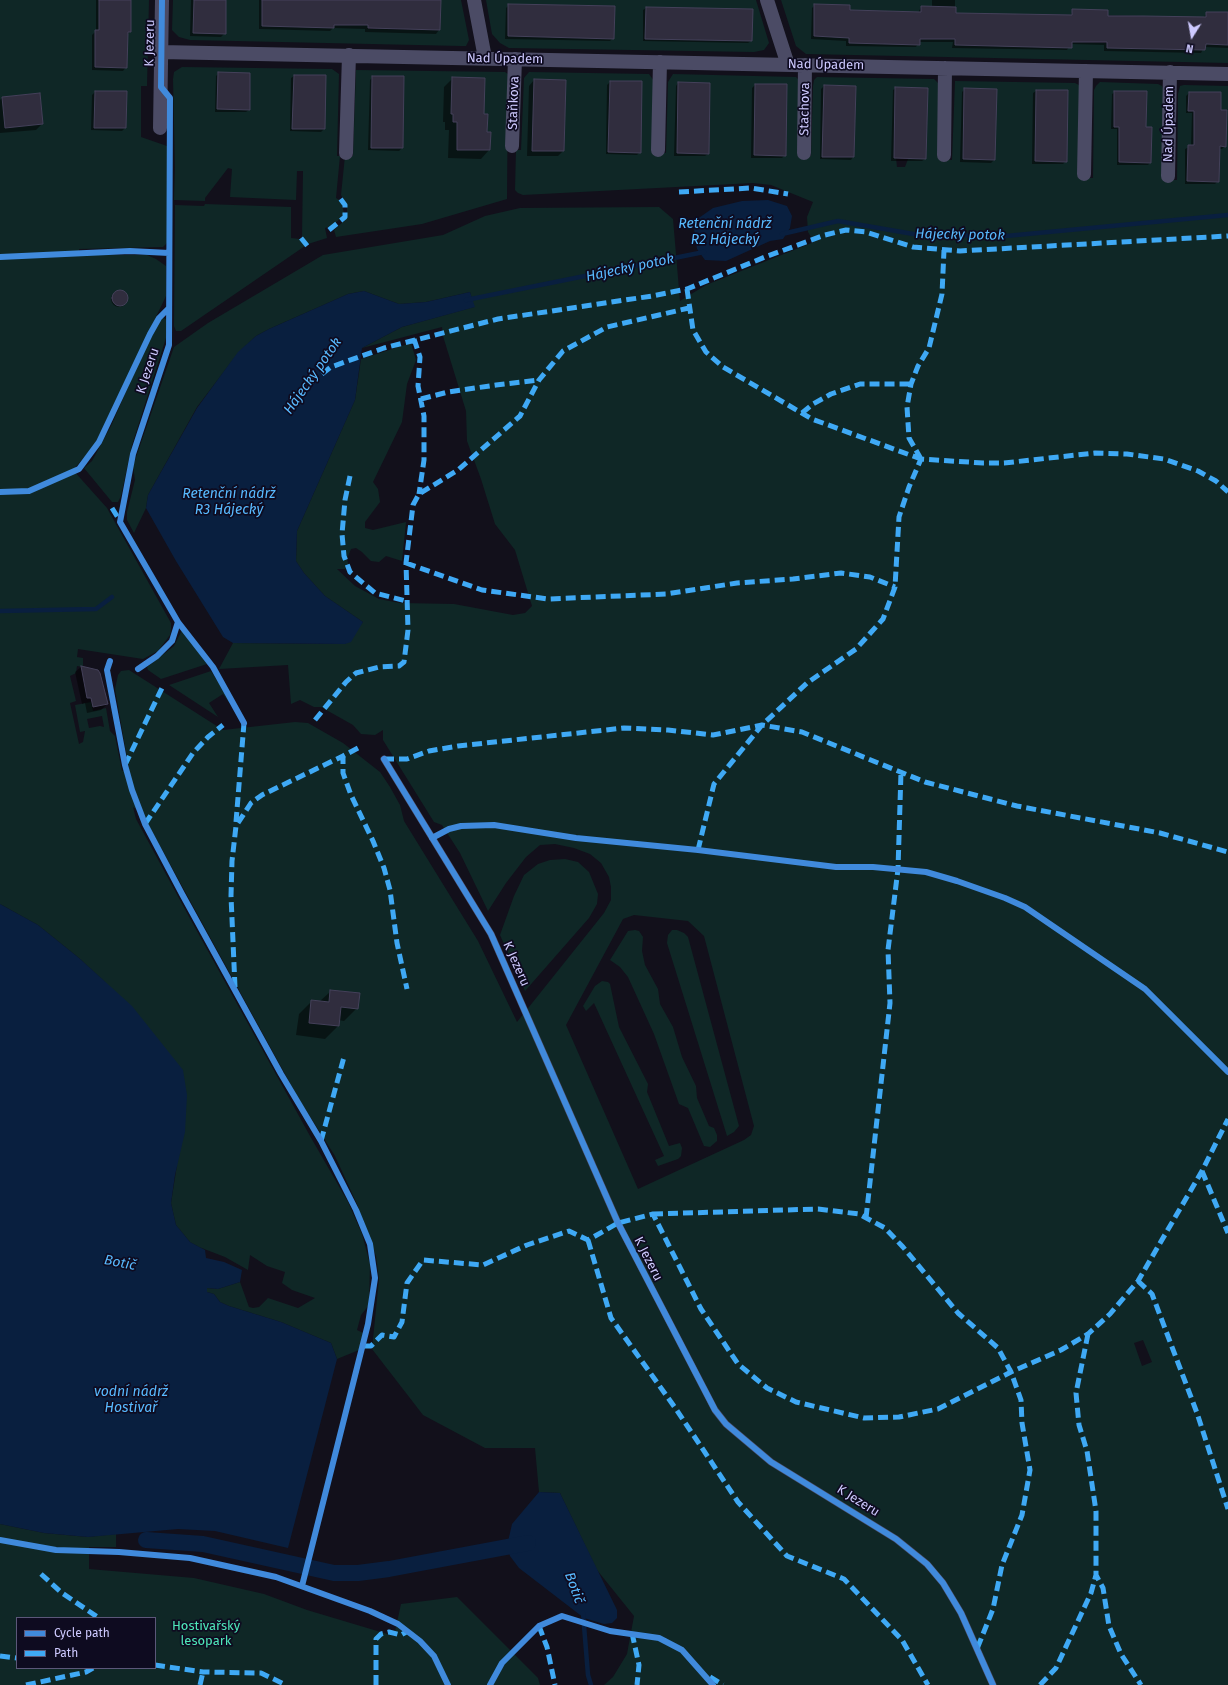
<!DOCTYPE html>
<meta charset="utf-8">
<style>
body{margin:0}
#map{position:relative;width:1228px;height:1685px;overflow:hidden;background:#12101b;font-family:"Fira Sans",sans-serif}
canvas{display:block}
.legend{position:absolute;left:16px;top:1617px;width:140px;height:52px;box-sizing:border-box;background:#0e0b20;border:1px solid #5b5779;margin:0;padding:5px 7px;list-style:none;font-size:12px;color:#cecaff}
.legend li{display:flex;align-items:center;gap:8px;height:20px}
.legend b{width:20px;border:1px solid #5b5779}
.north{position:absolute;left:1172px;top:16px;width:40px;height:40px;-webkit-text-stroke:3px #0e0b20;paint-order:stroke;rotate:191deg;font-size:11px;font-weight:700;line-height:16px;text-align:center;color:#cecaff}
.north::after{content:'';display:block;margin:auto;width:14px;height:18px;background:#cecaff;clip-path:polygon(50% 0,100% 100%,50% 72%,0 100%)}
</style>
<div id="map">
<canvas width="1228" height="1685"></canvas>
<ul class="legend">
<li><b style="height:5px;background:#408adc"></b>Cycle path</li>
<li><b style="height:5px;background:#3fa9f5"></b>Path</li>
</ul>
<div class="north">N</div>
</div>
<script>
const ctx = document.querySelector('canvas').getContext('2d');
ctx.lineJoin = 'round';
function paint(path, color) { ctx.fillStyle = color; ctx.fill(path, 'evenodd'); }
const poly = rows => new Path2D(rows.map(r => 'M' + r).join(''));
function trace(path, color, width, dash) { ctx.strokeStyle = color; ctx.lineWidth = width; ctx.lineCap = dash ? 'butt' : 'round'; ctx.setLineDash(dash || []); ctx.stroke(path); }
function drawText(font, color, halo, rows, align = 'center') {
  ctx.font = font + ' "Fira Sans",sans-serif'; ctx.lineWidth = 3.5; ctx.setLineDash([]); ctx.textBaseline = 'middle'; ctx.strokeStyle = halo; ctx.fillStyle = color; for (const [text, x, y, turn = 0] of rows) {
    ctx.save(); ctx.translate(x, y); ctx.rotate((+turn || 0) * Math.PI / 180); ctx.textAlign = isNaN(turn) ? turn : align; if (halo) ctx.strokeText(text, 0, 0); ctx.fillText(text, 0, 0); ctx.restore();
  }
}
paint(poly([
 [0,0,99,0,99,30,95,30,95,67,127,68,128,32,131,32,131,0,149,0,147,86,141,86,141,137,167,146,167,243,163,247,79,249,80,255,147,255,156,259,166,266,166,296,94,446,73,470,107,508,171,623,171,629,170,635,158,651,143,659,78,649,77,657,83,658,83,667,77,666,76,673,70,676,76,701,70,703,79,744,83,742,85,731,80,732,75,705,91,702,93,711,106,708,110,731,115,736,122,771,129,769,115,689,118,675,121,671,129,670,223,730,295,722,308,723,343,743,380,772,390,787,400,805,404,821,478,941,517,1022,604,913,611,900,611,887,609,877,601,863,590,854,574,848,555,844,540,845,526,857,506,883,488,911,460,853,442,825,434,822,383,740,383,730,375,735,361,734,353,725,321,707,314,707,300,700,291,704,288,665,219,669,233,643,345,644,363,622,325,596,304,573,296,561,297,531,355,400,361,359,411,343,416,360,407,384,402,422,373,482,378,489,380,502,365,522,365,528,373,530,406,522,402,561,386,556,379,562,371,561,362,552,356,548,351,549,347,559,349,566,345,569,337,569,355,586,379,599,400,603,454,604,513,615,525,613,532,606,515,550,495,524,481,479,467,441,466,411,443,336,442,327,362,348,402,327,474,307,470,292,426,302,399,304,364,291,348,294,269,329,256,336,238,353,197,407,148,495,146,508,134,533,127,520,127,512,135,480,133,466,174,347,208,323,323,255,443,235,485,216,520,208,659,207,673,219,680,301,706,285,814,242,808,232,807,217,813,202,771,185,753,183,523,195,518,193,515,190,516,150,521,150,524,78,529,72,649,74,654,81,654,152,666,153,668,82,673,74,796,77,798,79,799,156,811,156,813,86,814,80,817,77,934,79,938,83,939,159,952,160,955,81,1075,83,1079,85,1080,90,1078,178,1093,178,1094,90,1096,86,1100,82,1158,84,1162,86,1163,89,1162,180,1177,180,1178,94,1180,86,1184,85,1228,86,1228,1685,572,1685,604,1685,613,1677,627,1654,634,1616,597,1570,560,1493,539,1492,535,1448,485,1448,423,1415,372,1349,379,1279,376,1256,357,1204,335,1156,297,1096,142,813,133,807,136,819,187,913,310,1136,348,1202,362,1234,370,1264,369,1305,361,1315,357,1330,363,1333,359,1350,337,1359,331,1343,281,1322,229,1306,220,1302,214,1294,207,1292,207,1288,218,1289,240,1282,249,1307,253,1308,259,1307,268,1298,298,1308,315,1298,292,1290,282,1283,285,1272,267,1266,250,1255,248,1270,225,1257,199,1247,190,1242,176,1225,171,1203,177,1165,105,982,79,958,38,925,0,904],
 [534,79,566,80,564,151,532,151],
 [610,81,642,81,608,152],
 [678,82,710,83,709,154,677,153],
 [755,84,787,85,786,156,754,155],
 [824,85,856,86,854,157,822,157],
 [895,87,928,88,926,159,908,159,905,167,897,167,896,158,894,158],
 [964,88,996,89,995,160,963,159],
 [1036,90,1068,90,1067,162,1035,161],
 [95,91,127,91,126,128,94,128],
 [1114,91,1147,91,1146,127,1152,127,1151,163,1119,162,1119,127,1114,127],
 [1189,92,1221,92,1221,110,1226,147,1220,146,1219,182,1187,181,1188,145,1194,145,1194,111,1188,110],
 [40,93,43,124,5,128,2,97],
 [118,290,122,290,128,295,126,302,123,305,119,305,113,300,114,293],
 [102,716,104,727,100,726,89,728,87,719],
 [634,915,688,921,704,936,754,1126,751,1135,744,1140,638,1189,566,1025,623,919],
 [331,990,360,993,358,1008,341,1007,339,1026,309,1023,311,1000,329,1002],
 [1143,1340,1152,1362,1142,1366,1134,1343],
 [173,0,194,0,226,33,226,0,262,0,334,28,334,25,368,25,368,29,440,30,441,0,461,0,469,40,466,46,462,46,190,40,179,37,172,30],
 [486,0,756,0,769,43,764,50,754,52,509,48,500,43,492,34],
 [508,4,615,6,614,39,508,36],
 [646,7,752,9,752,41,646,39],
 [781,0,1228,0,1228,12,1206,12,1206,18,1152,49,1205,50,1206,44,1228,45,1228,63,806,54,796,46],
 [815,4,850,5,850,10,921,12,921,6,956,7,956,13,991,13,991,46,955,45,955,39,920,39,920,45,849,43,849,37,814,37],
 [1001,14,1143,16,1143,49,1107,48,1107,43,1072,42,1001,46],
 [182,67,332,69,339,74,337,156,340,156,336,198,341,201,344,213,341,218,332,226,325,228,327,238,308,244,302,237,303,171,297,171,296,200,230,197,232,169,228,168,205,198,205,201,174,200,175,168,173,79,174,72],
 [218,73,250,73,249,110,218,109],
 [294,75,325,75,324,129,293,129],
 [356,70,505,72,508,74,507,199,422,224,336,237,334,230,345,220,347,214,347,205,341,195,345,156,353,156],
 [372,76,404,76,403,148,371,148],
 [453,77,485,78,484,96,481,114,488,115,487,132,491,132,490,150,457,150,457,122,453,122],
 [205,204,291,207,291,238,300,239,305,246,181,331,176,331,174,326,175,205,204,206],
 [162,317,167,320,166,338,132,445,121,496,118,502,112,502,84,468,92,461,111,426,147,344],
 [182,630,207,664,161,679,148,670,147,667,174,646],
 [211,671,229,699,230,704,223,694,209,703,218,717,169,685],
 [565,859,578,862,589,872,598,894,597,904,589,918,525,991,500,935,514,896,524,875,538,864,550,860],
 [635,930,639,931,643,937,642,951,645,965,658,989,660,1004,673,1027,682,1057,696,1086,697,1098,709,1126,714,1128,717,1135,717,1141,710,1147,704,1146,688,1108,679,1104,654,1034,628,977,620,967,610,960,628,931],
 [672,930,677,930,684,933,688,937,739,1126,734,1132,727,1136,667,943,668,935],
 [602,981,608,982,610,984,619,1027,648,1084,647,1092,669,1146,680,1143,682,1148,681,1156,678,1159,658,1166,655,1160,664,1156,594,1003,586,1011,583,1006,595,986],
 [0,1524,44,1533,88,1537,116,1534,116,1547,89,1547,89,1569,194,1578,264,1594,307,1610,394,1636,401,1604,457,1597,538,1678,540,1685,0,1685],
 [17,1618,155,1618,155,1668,17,1668]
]), '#0f2726');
paint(poly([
 [768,200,787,206,792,216,790,228,783,239,770,241,726,261,705,260,697,249,693,222,713,208,742,201],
 [364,291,399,304,426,302,470,292,475,307,402,327,362,348,355,400,297,531,296,561,304,573,325,596,363,622,351,642,345,644,233,643,223,637,176,561,146,508,148,495,197,408,238,352,256,336,269,329,348,294],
 [0,904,38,925,79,958,132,1006,183,1070,187,1095,185,1132,175,1175,171,1203,176,1225,190,1242,205,1250,206,1258,224,1262,242,1270,240,1282,218,1289,207,1288,207,1292,214,1294,220,1302,229,1306,281,1322,331,1343,337,1359,288,1548,215,1531,178,1529,88,1537,44,1533,0,1524],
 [539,1492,560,1493,617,1610,617,1618,612,1623,604,1624,584,1618,519,1568,510,1556,507,1546,512,1524]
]), '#091f3f');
paint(poly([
 [96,0,130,0,130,32,127,35,126,67,123,71,92,70,92,35,96,31],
 [191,0,226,0,225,33,221,37,190,36],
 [259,0,440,0,439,30,436,34,365,32,365,29,333,28,330,31,259,29],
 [932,0,955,0,955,14,1070,16,1073,10,1107,17,1203,18,1207,13,1228,13,1228,48,1204,47,1201,53,1104,51,1104,45,1071,44,1067,50,952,48,953,42,919,42,916,47,846,46,846,41,811,39,812,8,815,5,849,11,918,13,921,7,932,8],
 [509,5,613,38,610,41,505,39,506,8],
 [646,8,751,41,748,43,643,41,643,10],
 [219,73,249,110,246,112,215,112,216,76],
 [294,76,325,76,324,129,321,132,290,131,291,78],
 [373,77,403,77,402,148,399,151,368,150,370,80],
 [453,78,483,115,486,133,490,133,489,150,481,159,448,158,449,130,445,130,445,122,443,122,444,87],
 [534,80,565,81,563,151,558,156,527,156,529,86],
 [610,82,641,82,640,152,637,155,606,154,607,85],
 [678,83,708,154,705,156,674,156,676,86],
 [755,85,785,155,782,158,751,158,752,88],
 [824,86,853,157,851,160,820,159,821,89],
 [896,88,925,159,922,161,891,161,893,90],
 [965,89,994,160,991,163,960,162,962,92],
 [1036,91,1066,161,1063,164,1032,164,1033,93],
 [95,92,125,128,122,131,91,130,92,95],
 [1115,92,1145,128,1150,163,1148,165,1117,165,1117,129,1111,129,1112,94],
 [1189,93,1220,111,1225,146,1222,149,1219,149,1218,181,1215,184,1185,184,1185,149,1191,146,1192,113,1186,113,1186,96],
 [2,98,42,124,36,130,0,133,0,100],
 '111 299a8 8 0 1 1 16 0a8 8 0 1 1-16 0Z',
 [81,667,97,671,107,704,101,710,87,713,85,703,82,704,75,672],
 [331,991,357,1008,344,1021,338,1020,338,1026,325,1039,296,1035,299,1014,312,1001,319,1002]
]), '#0007');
trace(poly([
 [782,234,838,221,919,235,1006,236,1228,215],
 [466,300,704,252],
 [0,611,96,609,112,597],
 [583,1613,588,1675,591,1685]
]), '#091f3f', 4.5);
trace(poly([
 [146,1540,203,1544,334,1573,358,1573,389,1569,528,1543]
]), '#091f3f', 16);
const building = poly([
 [99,0,131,0,131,32,128,32,127,68,95,67,95,30,99,30,99,0],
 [194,0,226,0,226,34,193,33,194,0],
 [262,0,441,0,440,30,368,28,368,25,334,25,334,28,262,26,262,0],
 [508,4,615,6,614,39,508,36,508,4],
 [814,4,850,5,850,10,921,12,921,6,956,7,956,13,1072,15,1072,9,1108,10,1108,16,1143,16,1206,17,1206,12,1228,12,1228,45,1206,44,1205,50,1107,48,1107,42,1072,42,1072,48,955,45,955,39,920,39,920,45,849,43,849,38,814,36,814,4],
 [646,7,753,9,752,41,645,39,646,7],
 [218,72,250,73,250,110,217,109,218,72],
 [294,75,326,75,325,129,292,129,294,75],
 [372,76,404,76,403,148,371,148,372,76],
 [452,77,485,78,484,114,488,114,487,132,491,132,490,150,457,150,457,122,453,122,453,114,451,114,452,77],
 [534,79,566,80,564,151,532,151,534,79],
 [610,81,642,81,641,153,608,152,610,81],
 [678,82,710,83,709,154,677,153,678,82],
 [755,84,787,84,786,156,754,155,755,84],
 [824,85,856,86,854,157,822,157,824,85],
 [895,87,928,88,926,159,894,158,895,87],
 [964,88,997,89,995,160,963,159,964,88],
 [1036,90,1068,90,1067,162,1035,161,1036,90],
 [95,91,127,91,126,128,94,128,95,91],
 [1114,91,1147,91,1146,127,1152,127,1151,163,1119,162,1119,127,1114,127,1114,91],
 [1189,92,1221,92,1221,110,1227,110,1226,147,1220,146,1219,182,1187,181,1188,145,1194,145,1194,111,1188,111,1189,92],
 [40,93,43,124,5,128,2,97,40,93],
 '112 298a8 8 0 1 1 16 0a8 8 0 1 1-16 0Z',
 [81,666,98,670,100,673,108,704,93,707,91,698,87,698,81,666],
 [330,990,360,993,358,1009,341,1007,339,1026,309,1023,311,1000,329,1002,330,990]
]);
paint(building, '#302d3e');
trace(building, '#44415a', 1);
trace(poly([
 [384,759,491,934,618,1223,715,1410,726,1424,771,1462,896,1539,927,1564,943,1583,961,1613,993,1685]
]), '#4b4b65', 7);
trace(poly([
 [474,0,485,58],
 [767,0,788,65],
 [161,52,1228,74],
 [160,128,162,0],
 [512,146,515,59],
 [658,150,660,62],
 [346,153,349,55],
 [804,153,805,65],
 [944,155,945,68],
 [1084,174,1086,71],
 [1168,176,1170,72]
]), '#4b4b65', 14);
trace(poly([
 [679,192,751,188,788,194],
 [329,230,345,217,345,205,339,197],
 [301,238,309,248],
 [687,289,693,330,706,352,723,367,812,419,921,459],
 [414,339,420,357,418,386,424,416,424,460,419,494],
 [310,383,331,367,384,348,498,319,652,296,687,289,765,257,825,235,846,230,866,232,913,247,960,251,1228,236],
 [421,399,448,392,496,385,539,380],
 [802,413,813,404,831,394,860,384,911,384],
 [921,459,909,438,907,407,911,384,918,366,929,348,942,294,944,250],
 [350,476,345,500,342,534,344,556,350,572,375,593,406,601],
 [112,508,120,521],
 [406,563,482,590,548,599,666,594,737,583,793,579,841,573,870,577,895,587],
 [315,720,346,682,356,673,379,667,399,666,404,662,408,630,406,563,413,505,419,494,458,470,520,416,539,380,563,351,607,327,689,308],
 [358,748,343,756,343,773,351,795,373,841,384,868,390,890,397,943,407,989],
 [384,759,407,759,429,751,458,746,624,728,668,730,713,735,762,725,802,732,925,782,1017,806,1160,833,1228,852],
 [125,765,163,686],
 [236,822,244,723],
 [145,824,193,753,208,737,223,725],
 [698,850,714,784,762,725,807,683,856,649,883,619,895,587,899,517,909,487,921,459,983,463,1004,463,1095,453,1127,454,1164,459,1198,471,1216,481,1228,492],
 [235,987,231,896,232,861,236,826,251,803,262,795,343,756],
 [321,1141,344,1057],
 [1202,1171,1228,1233],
 [653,1214,818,1209,859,1214,885,1228,903,1247,958,1313,998,1348,1011,1372,1021,1400,1022,1423,1030,1470,1022,1515,1002,1565,993,1609,977,1649],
 [866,1218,890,1003,888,950,898,869,901,772],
 [588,1240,611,1318,676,1409,738,1502,787,1556,844,1579,902,1640,928,1685],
 [1138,1281,1152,1294,1197,1413,1228,1509],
 [1088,1334,1076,1393,1079,1425,1087,1451,1096,1511,1096,1575,1103,1588,1109,1626,1121,1654,1141,1685],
 [364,1346,371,1346,382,1335,394,1337,402,1322,407,1283,423,1260,483,1265,527,1245,569,1231,588,1240,618,1223,653,1214,701,1309,738,1364,767,1388,796,1402,864,1418,899,1417,938,1409,1011,1372,1061,1350,1088,1334,1110,1314,1138,1281,1202,1171,1228,1119],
 [41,1574,62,1593,99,1618],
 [539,1626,547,1647,555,1685],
 [632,1633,639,1665,637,1685],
 [0,1656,17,1658],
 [155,1665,203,1672,261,1673,286,1685],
 [710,1677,723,1685],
 [26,1685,86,1672,93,1668],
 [200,1685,203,1672],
 [376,1685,376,1639,381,1634,389,1632,401,1635,408,1631],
 [1040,1685,1056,1668,1091,1593,1096,1575]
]), '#3fa9f5', 5, [10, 5]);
trace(poly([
 [162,0,161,87,170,98,169,345,133,454,120,522,178,622,213,667,244,723],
 [0,257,130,251,169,253],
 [0,492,29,491,79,469,99,442,150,334,159,318,169,308],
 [110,661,107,670,125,765,132,790,145,824,182,894,281,1074,321,1141,356,1210,370,1244,375,1278,368,1324,302,1586],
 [138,669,157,656,172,641,178,622],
 [384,759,491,934,618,1223,715,1410,726,1424,771,1462,896,1539,927,1564,943,1583,961,1613,993,1685],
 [432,838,449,829,461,826,494,825,576,838,698,850,836,867,873,867,926,872,957,881,1005,898,1025,907,1145,989,1228,1072],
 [0,1540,56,1550,119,1552,190,1558,276,1577,370,1611,398,1624,420,1641,434,1656,448,1685],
 [490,1685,502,1663,539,1626,562,1616,610,1631,659,1638,682,1650,713,1685]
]), '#408adc', 6);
drawText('13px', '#cecaff', '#0e0b20', [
 ["K Jezeru",150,43,-89],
 ["Nad Úpadem",505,59,1],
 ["Nad Úpadem",826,65,1],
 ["Staňkova",514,103,-88],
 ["Stachova",805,109,-89],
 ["Nad Úpadem",1169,124,-89],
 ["K Jezeru",148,371,-72],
 ["K Jezeru",516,964,66],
 ["K Jezeru",648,1259,63],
 ["K Jezeru",858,1501,32]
]);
drawText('13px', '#4ee7b9', '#0e0b20', [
 ["Hostivařský",206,1626],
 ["lesopark",206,1641]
]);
drawText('italic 14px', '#58baff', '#0e0b20', [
 ["Retenční nádrž",725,224],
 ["R2 Hájecký",725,240],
 ["Hájecký potok",960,235,1],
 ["Hájecký potok",630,268,-12],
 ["Hájecký potok",313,376,-55],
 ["Retenční nádrž",229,494],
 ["R3 Hájecký",229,510],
 ["Botič",120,1263,11],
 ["vodní nádrž",131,1392],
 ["Hostivař",131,1408],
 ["Botič",574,1588,70]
]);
</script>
